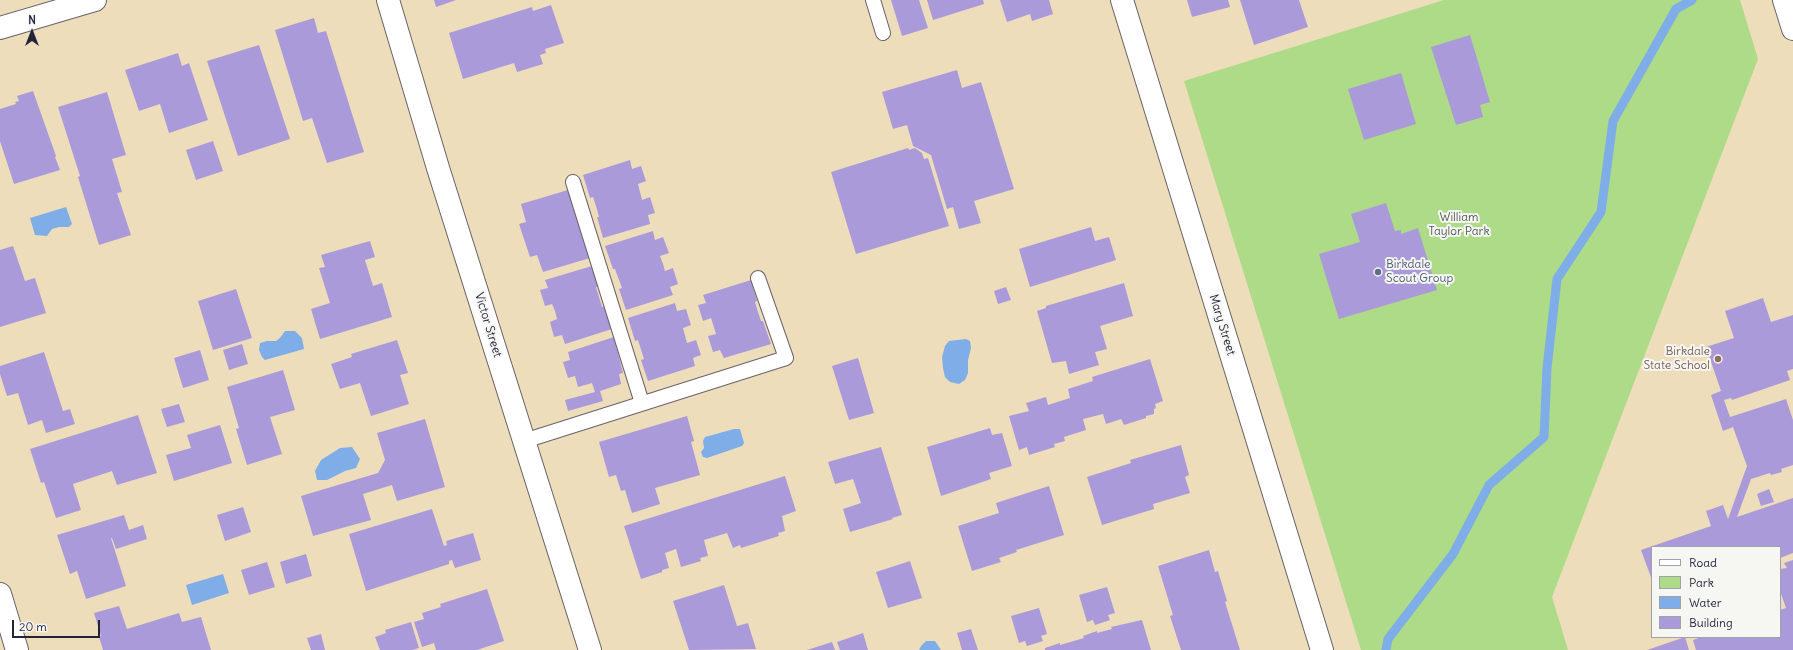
<!DOCTYPE html>
<style>
body{margin:0}
#map{position:relative;width:1793px;height:650px;overflow:hidden;background:#edddbb;font-family:Delius,sans-serif}
canvas{display:block}
.legend{position:absolute;left:1651px;top:546px;width:130px;height:92px;box-sizing:border-box;background:#f6f6f2;border:1px solid #a1a1a9;margin:0;padding:5px 7px;list-style:none;font-size:12px;color:#22223b}
.legend li{display:flex;align-items:center;gap:8px;height:20px}
.legend b{width:20px;border:1px solid #a1a1a9}
.north{position:absolute;left:12px;top:12px;width:40px;height:40px;-webkit-text-stroke:3px #f6f6f2;paint-order:stroke;rotate:0deg;font-size:11px;font-weight:700;line-height:16px;text-align:center;color:#22223b}
.north::after{content:'';display:block;margin:auto;width:14px;height:18px;background:#22223b;clip-path:polygon(50% 0,100% 100%,50% 72%,0 100%)}
.scale{position:absolute;left:12px;top:620px;width:88px;height:18px;box-sizing:border-box;border:2px solid #22223b;border-top:0;padding-left:5px;font-size:12px;line-height:14px;white-space:nowrap;color:#22223b;-webkit-text-stroke:3px #f6f6f2;paint-order:stroke}
</style>
<div id="map">
<canvas width="1793" height="650"></canvas>
<ul class="legend">
<li><b style="height:5px;background:#fff"></b>Road</li>
<li><b style="height:11px;background:#addb88"></b>Park</li>
<li><b style="height:11px;background:#7eade8"></b>Water</li>
<li><b style="height:11px;background:#ab9ad9"></b>Building</li>
</ul>
<div class="north">N</div>
<div class="scale">20 m</div>
</div>
<script>
const ctx = document.querySelector('canvas').getContext('2d');
ctx.lineJoin = 'round';
function paint(path, color) { ctx.fillStyle = color; ctx.fill(path, 'evenodd'); }
const poly = rows => new Path2D(rows.map(r => 'M' + r).join(''));
function trace(path, color, width, dash) { ctx.strokeStyle = color; ctx.lineWidth = width; ctx.lineCap = dash ? 'butt' : 'round'; ctx.setLineDash(dash || []); ctx.stroke(path); }
function drawText(font, color, halo, rows, align = 'center') {
  ctx.font = font + ' Delius,sans-serif'; ctx.lineWidth = 4; ctx.setLineDash([]); ctx.textBaseline = 'middle'; ctx.strokeStyle = halo; ctx.fillStyle = color; for (const [text, x, y, turn = 0] of rows) {
    ctx.save(); ctx.translate(x, y); ctx.rotate((+turn || 0) * Math.PI / 180); ctx.textAlign = isNaN(turn) ? turn : align; if (halo) ctx.strokeText(text, 0, 0); ctx.fillText(text, 0, 0); ctx.restore();
  }
}
paint(poly([
 [1444,0,1740,0,1758,59,1552,597,1568,650,1361,650,1184,81]
]), '#addb88');
paint(poly([
 [66,207,72,224,69,227,59,227,52,229,47,236,35,235,30,218],
 [285,331,295,331,302,338,304,349,265,360,262,357,259,350,260,343,267,341,276,341,280,338],
 [966,339,970,341,971,348,968,360,968,373,965,380,959,384,950,382,945,377,943,368,942,357,945,346,949,341],
 [734,429,740,429,744,443,742,446,707,458,703,457,701,452,704,448,703,441,705,437],
 [352,447,360,459,356,468,345,471,327,480,317,480,315,471,321,460,340,448],
 [223,574,229,593,192,605,186,585],
 [926,641,935,641,941,650,919,650,921,646]
]), '#7eade8');
trace(poly([
 [1386,650,1388,639,1453,554,1489,485,1544,437,1547,368,1557,279,1601,212,1613,121,1676,9,1692,0]
]), '#7eade8', 9);
paint(poly([
 [434,0,456,0,436,7],
 [891,0,919,0,928,28,902,36],
 [927,0,983,0,984,4,933,20],
 [1000,0,1049,0,1053,14,1032,21,1030,14,1007,22],
 [1187,0,1228,0,1230,7,1192,17],
 [1240,0,1299,0,1308,27,1254,45],
 [551,5,564,43,545,49,546,53,540,55,543,64,517,72,514,63,463,79,449,33,532,7,533,11],
 [314,18,318,33,326,31,364,152,327,163,312,118,303,121,275,30],
 [1470,35,1490,102,1480,105,1483,117,1456,125,1431,47],
 [259,45,290,139,238,156,207,61],
 [178,53,182,66,189,63,208,120,169,133,160,104,139,111,125,70],
 [957,70,962,88,981,82,1014,189,974,201,981,223,959,229,953,207,947,209,931,155,913,146,907,125,893,129,882,92],
 [1401,73,1416,124,1364,140,1348,89],
 [33,91,56,156,55,157,60,170,14,184,0,141,0,109,16,104,15,102,19,101,17,96],
 [107,92,126,155,112,159,122,192,117,193,131,235,99,245,78,177,80,176,58,107],
 [213,141,223,171,196,180,186,150],
 [908,148,909,150,915,148,922,153,924,159,928,158,949,226,856,254,831,172],
 [630,160,632,169,641,166,646,181,638,184,642,200,650,197,655,213,648,215,650,224,603,238,597,217,599,217,596,206,593,197,590,198,583,175],
 [568,190,590,258,543,272,537,255,530,257,519,224,526,222,521,204],
 [1386,203,1395,231,1401,230,1401,234,1418,228,1437,290,1339,319,1319,254,1360,242,1351,214],
 [1091,227,1095,241,1109,237,1116,260,1030,287,1019,249],
 [653,231,655,240,663,237,669,253,660,256,663,264,665,271,673,268,678,284,670,287,673,295,626,310,619,289,622,288,615,269,613,269,605,246],
 [370,241,375,257,365,260,373,286,382,283,392,317,320,339,311,309,330,303,319,268,325,267,321,255],
 [13,246,25,281,35,278,46,313,0,327,0,250],
 [592,266,598,287,596,287,602,307,605,306,612,329,565,344,562,335,554,337,550,322,557,319,555,311,552,304,545,306,540,290,548,288,545,280],
 [751,280,757,301,755,302,758,312,761,321,763,321,771,344,724,358,720,350,713,352,708,336,716,334,711,318,703,321,698,305,706,303,703,295],
 [1124,283,1133,316,1100,326,1107,349,1095,352,1099,365,1069,374,1066,361,1052,363,1037,311,1046,308,1046,306],
 [1006,287,1011,300,998,304,994,291],
 [236,289,252,338,213,350,198,301],
 [1763,298,1771,322,1793,315,1793,369,1787,371,1790,380,1732,400,1731,398,1724,400,1730,417,1786,399,1793,420,1793,465,1781,469,1782,472,1771,475,1770,473,1751,479,1737,517,1793,498,1793,553,1780,558,1780,547,1652,547,1652,580,1641,550,1711,526,1706,511,1723,505,1728,519,1747,466,1733,427,1723,431,1711,395,1721,391,1706,347,1734,338,1725,311],
 [675,303,677,311,686,309,691,325,683,328,687,343,696,340,701,355,693,358,695,366,648,381,641,360,644,359,638,340,635,341,628,318],
 [614,337,623,373,619,374,621,384,600,391,603,401,568,411,565,400,595,392,592,383,578,387,575,376,568,378,563,362,570,360,568,352],
 [397,340,408,373,400,375,409,404,371,416,360,383,340,389,331,364,352,357,351,354],
 [242,344,248,364,229,370,223,350],
 [200,350,209,380,183,388,174,358],
 [44,352,63,411,70,409,75,424,46,433,42,420,28,425,18,393,7,396,0,374,0,366],
 [858,358,874,413,849,420,832,366],
 [1150,359,1163,401,1155,404,1156,408,1154,409,1154,414,1146,416,1146,418,1124,425,1121,419,1106,424,1103,414,1083,419,1086,430,1064,437,1065,441,1054,444,1055,447,1029,455,1027,447,1019,450,1009,416,1029,411,1026,403,1046,397,1048,405,1070,398,1068,389,1093,381,1092,377],
 [283,370,295,410,270,417,282,454,247,465,236,429,239,428,227,387],
 [179,404,185,422,167,427,161,409],
 [138,415,157,473,117,485,112,471,73,484,81,510,56,518,44,482,41,483,30,449],
 [687,416,694,441,691,442,700,475,655,488,660,504,632,513,625,490,621,491,616,475,609,477,599,442],
 [425,419,445,487,397,501,392,485,363,494,371,520,313,536,301,496,378,473,385,460,377,433],
 [220,425,232,463,174,481,166,455,191,448,187,435],
 [990,428,992,435,1002,433,1012,466,989,473,991,479,941,496,927,447],
 [1181,445,1189,475,1185,477,1190,493,1153,504,1154,509,1102,525,1087,477,1131,463,1130,460],
 [881,447,902,515,892,518,893,519,850,532,843,509,861,503,853,479,835,484,828,462],
 [785,476,796,511,782,516,785,531,778,533,779,536,741,548,740,545,733,548,727,533,704,540,708,556,700,558,701,561,681,567,676,549,665,553,669,568,662,570,662,572,641,579,624,526],
 [1049,486,1064,535,1016,550,1017,552,999,558,1001,562,972,571,958,526,999,513,996,503],
 [1769,489,1774,502,1761,506,1757,494],
 [243,507,251,532,225,541,217,515],
 [432,509,444,546,447,545,446,541,473,533,481,560,455,568,452,560,449,561,449,564,366,591,349,534],
 [124,515,129,530,143,525,147,539,116,549,112,538,111,538,126,586,86,599,77,571,70,574,57,535],
 [1209,550,1215,572,1218,571,1227,601,1225,602,1240,650,1181,650,1170,616,1173,615,1158,566],
 [306,554,312,576,286,584,280,562],
 [1793,560,1793,650,1696,650,1693,640,1701,637,1780,637,1780,610,1786,608,1780,591,1780,569,1787,568,1784,563],
 [910,561,922,598,888,608,876,572],
 [267,562,275,587,249,595,241,570],
 [724,585,737,626,748,623,756,649,689,650,673,601],
 [1107,587,1115,613,1108,615,1110,620,1095,625,1093,620,1087,622,1079,595],
 [487,589,504,641,477,650,436,650,434,643,422,647,414,622,424,619,422,613,441,607,440,604],
 [119,606,127,629,179,613,182,622,201,617,211,650,103,650,99,637,101,636,94,613],
 [1039,608,1047,634,1041,636,1043,641,1027,646,1025,641,1019,643,1011,616],
 [1142,620,1151,650,1045,650,1045,648,1060,643,1060,645,1084,638,1083,636,1097,631,1097,633,1112,629,1111,627],
 [411,622,419,648,412,650,380,650,375,637,386,633,385,630],
 [971,629,978,650,962,650,957,633],
 [863,633,868,650,840,650,837,642],
 [321,634,325,650,311,650,307,638],
 [1685,637,1689,650,1647,650],
 [832,642,835,650,807,650]
]), '#ab9ad9');
const lane = poly([
 [873,0,883,33],
 [573,182,642,403],
 [524,441,786,358,758,278]
]);
const street = poly([
 [388,0,438,168,590,650],
 [1122,0,1322,650],
 [0,28,95,0]
]);
const secondary = poly([
 [1784,0,1793,29],
 [0,594,17,650]
]);
trace(lane, '#696368', 16);
trace(street, '#696368', 24);
trace(secondary, '#696368', 24);
trace(lane, '#fff', 14);
trace(street, '#fff', 22);
trace(secondary, '#fff', 22);
for (const [x, y, r, color] of [
 [1378,272,4,"#5c6f8a"],
 [1718,359,4,"#8d6e63"]
]) { const dot = new Path2D(); dot.arc(x, y, r, 0, 2 * Math.PI); ctx.fillStyle = color; ctx.fill(dot); trace(dot, '#f6f6f2', 1.5); }
drawText('12px', '#4c5a52', '#f6f6f2', [
 ["William",1459,218],
 ["Taylor Park",1459,232]
]);
drawText('12px', '#4e5e75', '#f6f6f2', [
 ["Birkdale",1386,265],
 ["Scout Group",1386,279]
], 'left');
drawText('12px', '#22223b', '#f6f6f2', [
 ["Victor Street",488,325,73],
 ["Mary Street",1222,325,73]
]);
drawText('12px', '#785e54', '#f6f6f2', [
 ["Birkdale",1710,352],
 ["State School",1710,366]
], 'right');
</script>
